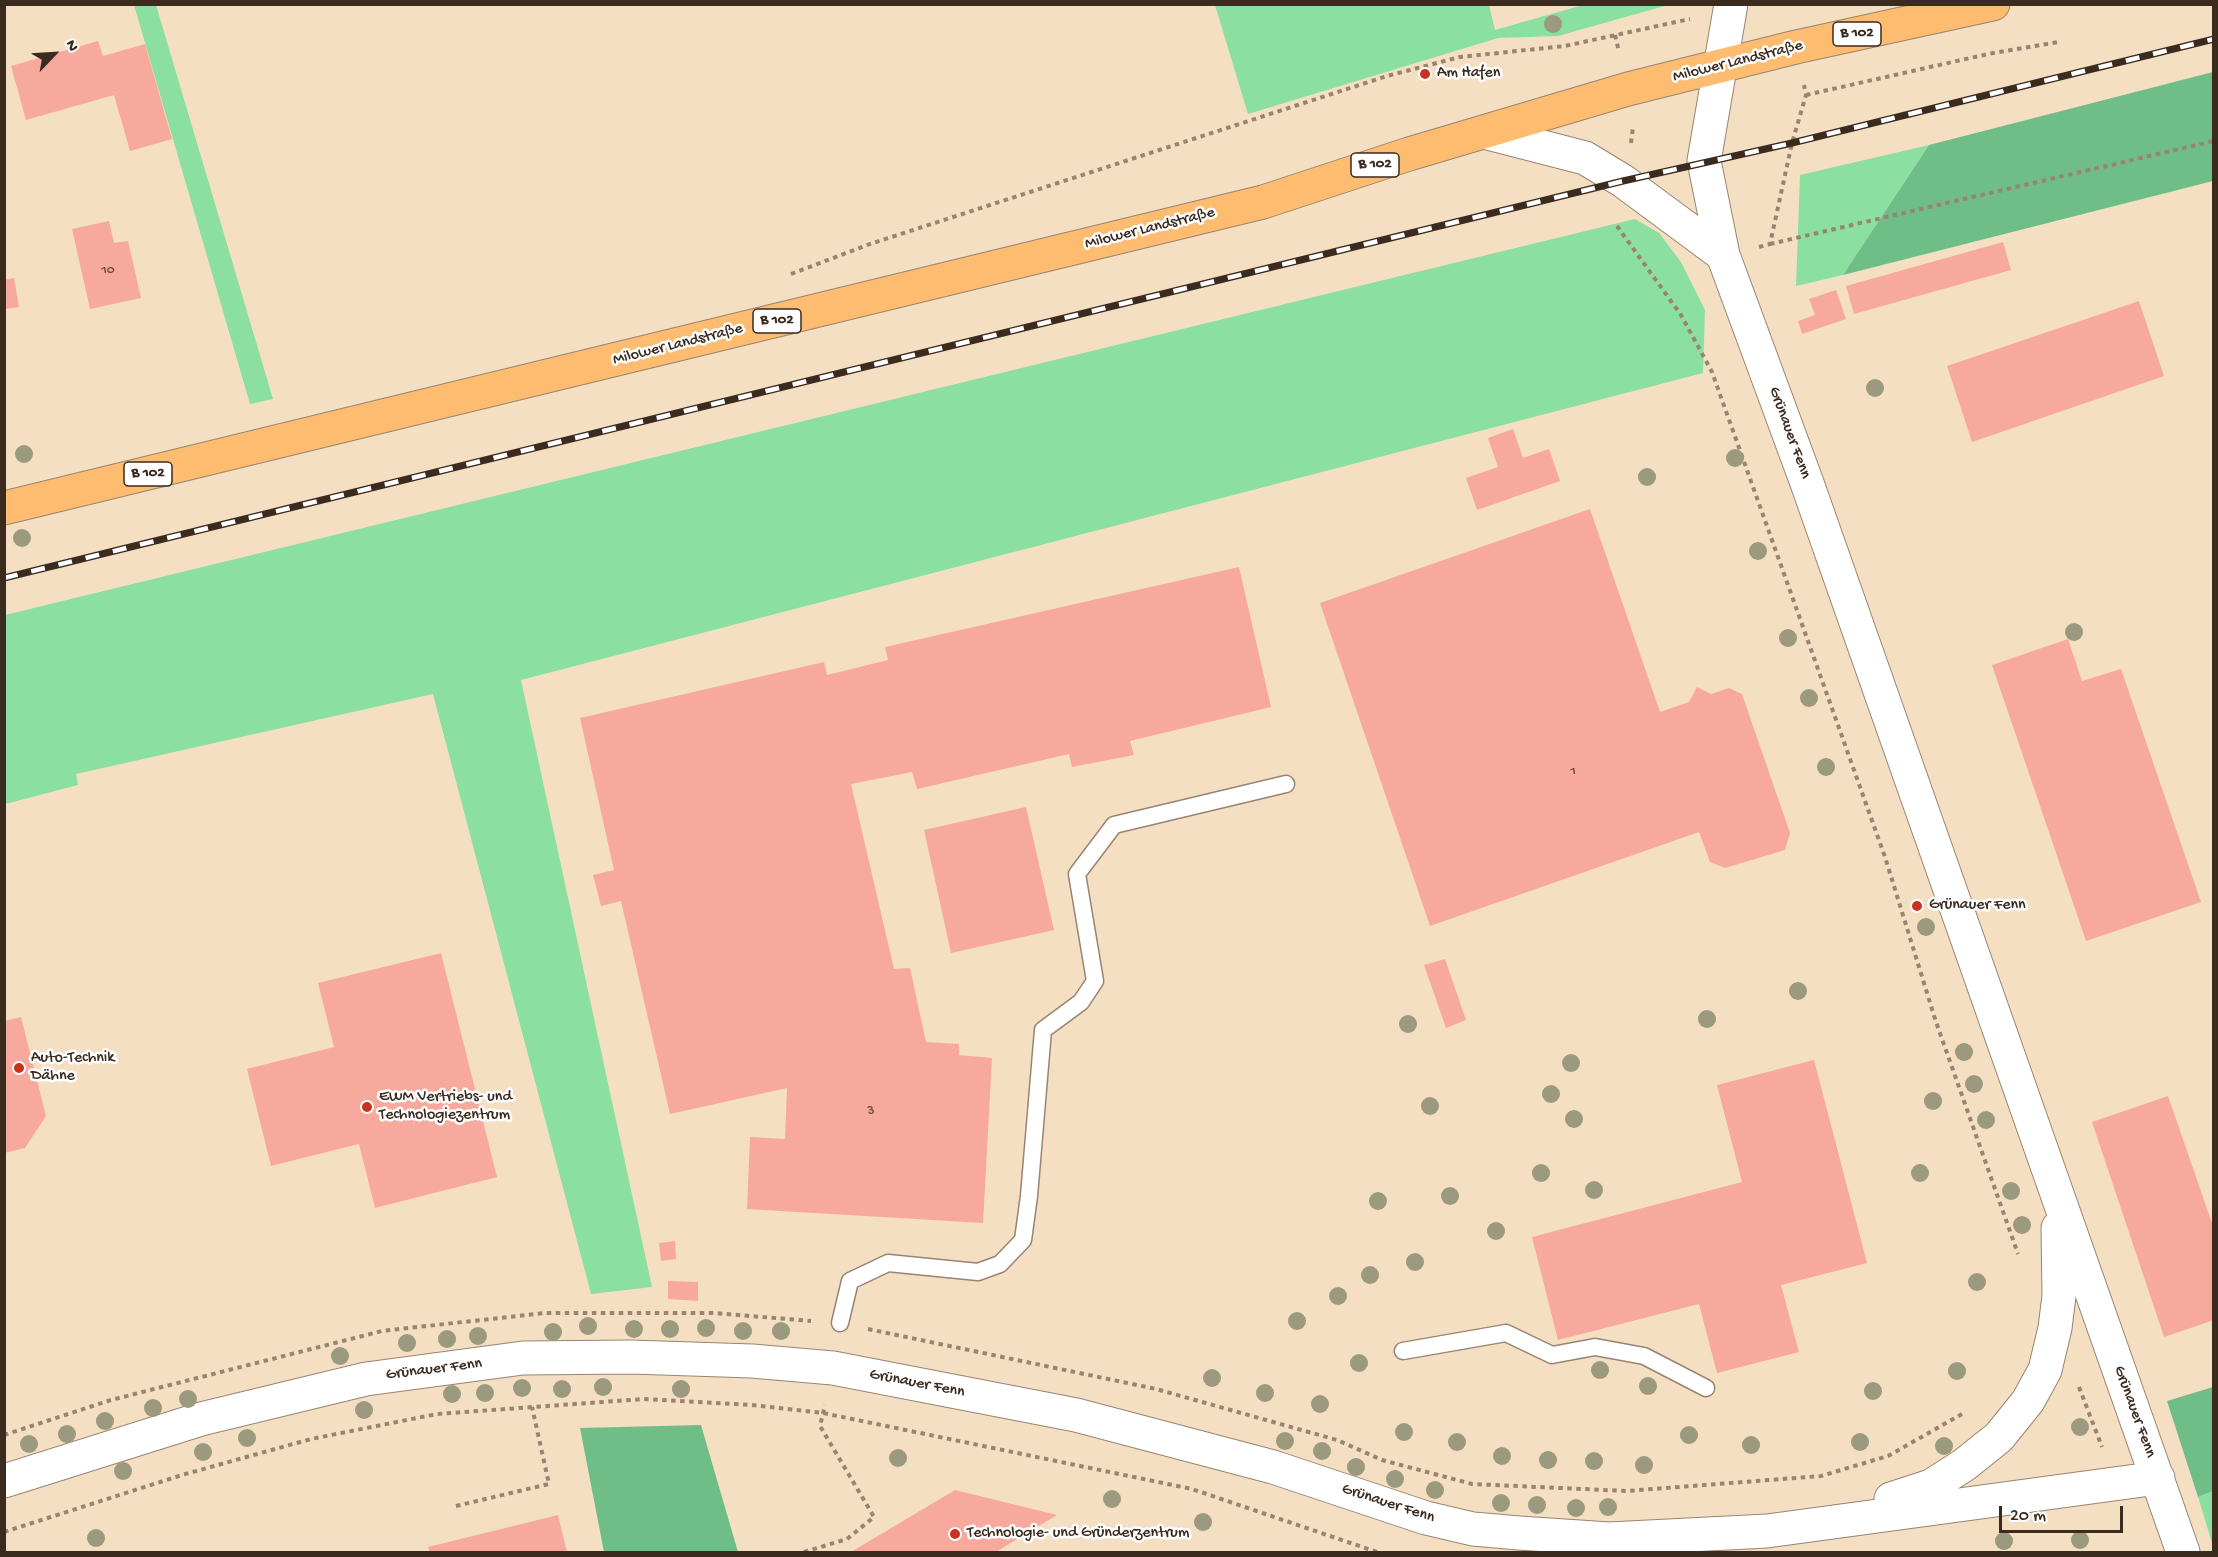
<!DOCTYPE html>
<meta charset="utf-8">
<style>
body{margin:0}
#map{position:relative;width:2218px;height:1557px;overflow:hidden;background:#f4dfc3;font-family:"Gochi Hand",sans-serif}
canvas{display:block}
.frame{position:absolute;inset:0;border:6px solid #3b2a1e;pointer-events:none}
.north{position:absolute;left:24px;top:24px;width:60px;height:60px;-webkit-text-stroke:4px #fff;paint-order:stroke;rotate:65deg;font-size:16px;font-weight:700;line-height:24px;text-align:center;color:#3b2a1e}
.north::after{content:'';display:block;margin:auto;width:21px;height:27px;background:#3b2a1e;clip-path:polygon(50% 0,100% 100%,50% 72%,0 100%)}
.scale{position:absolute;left:1999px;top:1506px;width:124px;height:27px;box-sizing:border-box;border:3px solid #3b2a1e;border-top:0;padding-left:8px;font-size:18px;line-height:21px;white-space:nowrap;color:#3b2a1e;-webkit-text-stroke:4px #fff;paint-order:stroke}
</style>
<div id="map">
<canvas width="2218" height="1557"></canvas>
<div class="frame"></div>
<div class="north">N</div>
<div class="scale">20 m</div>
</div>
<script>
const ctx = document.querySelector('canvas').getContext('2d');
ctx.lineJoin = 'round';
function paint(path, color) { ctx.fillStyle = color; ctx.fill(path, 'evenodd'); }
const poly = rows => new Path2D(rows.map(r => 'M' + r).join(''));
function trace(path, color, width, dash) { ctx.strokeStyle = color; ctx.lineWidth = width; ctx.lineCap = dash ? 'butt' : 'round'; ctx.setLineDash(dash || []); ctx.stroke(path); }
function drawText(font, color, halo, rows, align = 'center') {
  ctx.font = font + ' "Gochi Hand",sans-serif'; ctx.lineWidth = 5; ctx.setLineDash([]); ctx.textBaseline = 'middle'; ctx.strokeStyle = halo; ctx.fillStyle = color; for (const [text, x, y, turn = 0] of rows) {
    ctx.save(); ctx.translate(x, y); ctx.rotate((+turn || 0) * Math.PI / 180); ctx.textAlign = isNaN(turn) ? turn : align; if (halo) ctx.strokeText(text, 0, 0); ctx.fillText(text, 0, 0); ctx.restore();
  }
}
paint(poly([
 [134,5,156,5,273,399,250,404],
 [1215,5,1489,5,1495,30,1583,5,1668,5,1558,36,1498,38,1248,114],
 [1929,145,1843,275,1796,286,1800,175],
 [1635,219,1659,233,1681,262,1705,310,1703,373,521,680,652,1287,591,1294,433,694,76,774,78,785,5,804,5,615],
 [2213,1491,2213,1546,2198,1497]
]), '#8bdfa1');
paint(poly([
 [2213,72,2213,181,1843,275,1929,145],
 [2213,1387,2213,1491,2198,1497,2167,1401],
 [701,1425,738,1552,604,1552,580,1428]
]), '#70be87');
paint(poly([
 [98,41,103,56,145,44,172,139,130,151,114,95,26,120,11,66],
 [109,221,114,243,128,241,141,298,90,309,72,229],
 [2003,242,2011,270,1854,314,1846,286],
 [14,278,19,307,4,309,4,280],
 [1836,290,1846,319,1802,334,1798,321,1815,315,1809,299],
 [2139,301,2164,376,1972,442,1947,366],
 [1513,429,1523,458,1549,449,1560,481,1477,510,1466,478,1498,467,1488,438],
 [1590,509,1660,712,1689,702,1697,687,1711,694,1729,688,1742,694,1790,833,1785,850,1725,868,1710,862,1699,832,1430,926,1320,603],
 [1239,567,1271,707,1130,741,1134,755,1072,767,1069,754,917,789,912,772,851,784,894,969,910,968,926,1042,959,1044,959,1055,992,1058,983,1223,747,1209,750,1137,785,1139,787,1088,670,1114,621,901,601,906,593,875,614,870,580,718,824,662,827,675,888,660,885,647],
 [2068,639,2082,681,2121,669,2201,902,2086,941,1992,665],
 [1026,807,1054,930,951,953,924,830],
 [441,953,497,1177,375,1208,359,1144,271,1166,247,1069,334,1047,318,983],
 [1445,959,1466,1020,1446,1028,1424,965],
 [21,1017,46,1116,25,1148,4,1153,4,1021],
 [1814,1060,1867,1263,1781,1285,1799,1352,1717,1373,1699,1304,1558,1340,1532,1237,1742,1182,1717,1085],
 [2168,1096,2214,1229,2214,1320,2164,1337,2092,1122],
 [675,1241,676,1259,661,1261,659,1243],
 [668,1281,698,1282,698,1301,668,1299],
 [955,1490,1057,1515,996,1552,851,1552],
 [558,1515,567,1552,430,1552,428,1547]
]), '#f7a99e');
const lane = poly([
 [840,1323,850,1281,888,1263,978,1272,1000,1264,1023,1240,1029,1196,1043,1030,1081,1002,1095,981,1077,874,1114,825,1286,784],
 [1403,1351,1506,1333,1552,1355,1595,1347,1644,1356,1706,1388]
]);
const street = poly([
 [1731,4,1704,161,1723,255,1807,483,2183,1552],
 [1488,133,1585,158,1623,181,1723,255],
 [4,1481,201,1419,366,1379,523,1358,631,1357,752,1361,833,1368,1076,1415,1273,1467,1426,1518,1473,1529,1519,1533,1609,1539,1767,1531,2158,1478],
 [1891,1499,1931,1486,1964,1465,1999,1437,2028,1401,2045,1370,2055,1328,2059,1296,2058,1228]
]);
const primary = poly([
 [4,508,1263,202,1409,154,1628,89,1796,47,1993,4]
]);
trace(lane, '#988470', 19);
trace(street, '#988470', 35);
trace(primary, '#988470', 35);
trace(poly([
 [1615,35,1619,52],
 [1806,95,1988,54,2059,42],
 [1631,143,1633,127],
 [1617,226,1681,315,1712,372,1885,857,1936,1022,2018,1254],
 [1770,244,2214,141],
 [1759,247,1770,244,1792,143,1806,95,1804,85],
 [791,274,870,244,1387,76,1460,57,1565,46,1690,19],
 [868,1329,1156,1389,1337,1440,1382,1460,1472,1484,1627,1491,1821,1476,1888,1456,1962,1414],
 [2079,1387,2102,1447],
 [4,1435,111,1400,382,1331,544,1313,714,1313,811,1321],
 [456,1506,549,1484,532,1407],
 [4,1532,182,1475,311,1439,437,1414,644,1399,751,1405,823,1413,1192,1489,1377,1552],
 [804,1552,847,1539,874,1517,820,1426,825,1405]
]), '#988470', 4, [4.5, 4.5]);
trace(lane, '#fff', 16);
trace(street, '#fff', 33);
trace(primary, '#fdbc6f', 33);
const rail = poly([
 [4,578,1623,181,1792,143,2214,39]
]);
trace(rail, '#3b2a1e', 7);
trace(rail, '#fff', 4.5, [14]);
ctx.fillStyle = '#9b997e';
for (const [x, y] of [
 [1553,24],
 [1875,388],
 [24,454],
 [1735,458],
 [1647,477],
 [22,538],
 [1758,551],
 [2074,632],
 [1788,638],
 [1809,698],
 [1826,767],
 [1926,927],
 [1798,991],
 [1707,1019],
 [1408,1024],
 [1964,1052],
 [1571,1063],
 [1974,1084],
 [1551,1094],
 [1933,1101],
 [1430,1106],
 [1574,1119],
 [1986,1120],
 [1541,1173],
 [1920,1173],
 [1594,1190],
 [2011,1191],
 [1450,1196],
 [1378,1201],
 [2022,1225],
 [1496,1231],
 [1415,1262],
 [1370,1275],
 [1977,1282],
 [1338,1296],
 [1297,1321],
 [588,1326],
 [706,1328],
 [634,1329],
 [670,1329],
 [743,1331],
 [781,1331],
 [553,1332],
 [478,1336],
 [447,1339],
 [407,1343],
 [340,1356],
 [1359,1363],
 [1600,1370],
 [1957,1371],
 [1212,1378],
 [1648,1386],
 [603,1387],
 [522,1388],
 [562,1389],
 [681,1389],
 [1873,1391],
 [485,1393],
 [1265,1393],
 [452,1394],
 [188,1399],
 [1320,1404],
 [153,1408],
 [364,1410],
 [105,1421],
 [2080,1427],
 [1404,1432],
 [67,1434],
 [1689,1435],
 [247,1438],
 [1285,1441],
 [1457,1442],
 [1860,1442],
 [29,1444],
 [1751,1445],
 [1944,1446],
 [1322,1451],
 [203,1452],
 [1502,1456],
 [898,1458],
 [1548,1460],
 [1594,1461],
 [1644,1465],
 [1356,1467],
 [123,1471],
 [1395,1479],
 [1435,1490],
 [1112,1499],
 [1501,1503],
 [1537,1505],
 [1608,1507],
 [1576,1508],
 [1203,1522],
 [96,1538],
 [2080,1540],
 [2004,1541]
]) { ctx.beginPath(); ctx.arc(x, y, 9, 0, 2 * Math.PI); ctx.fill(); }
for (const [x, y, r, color] of [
 [1425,74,6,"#c8321e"],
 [1917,906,6,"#c8321e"],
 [19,1068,6,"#c8321e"],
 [367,1107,6,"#c8321e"],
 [955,1534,6,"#c8321e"]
]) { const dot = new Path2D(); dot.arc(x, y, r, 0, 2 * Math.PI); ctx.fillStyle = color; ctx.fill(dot); trace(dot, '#fff', 2); }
drawText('14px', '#6a4a3e', null, [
 ["10",108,271],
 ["1",1573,772],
 ["3",871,1112]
]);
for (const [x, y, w] of [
 [1857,34,48],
 [1375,165,48],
 [777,321,48],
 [148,474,48]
]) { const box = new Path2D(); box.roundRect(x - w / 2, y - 12, w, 24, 4.5); ctx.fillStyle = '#fff'; ctx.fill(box); trace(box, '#3b2a1e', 1.5); }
drawText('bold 15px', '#3b2a1e', null, [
 ["B 102",1857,34],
 ["B 102",1375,165],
 ["B 102",777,321],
 ["B 102",148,474]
]);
drawText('16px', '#3b2a1e', '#fff', [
 ["Milower Landstraße",1738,62,-14],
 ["Milower Landstraße",1150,229,-14],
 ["Milower Landstraße",678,345,-14],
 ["Grünauer Fenn",1789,433,70],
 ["Grünauer Fenn",434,1370,-7],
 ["Grünauer Fenn",917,1384,11],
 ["Grünauer Fenn",2134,1412,70],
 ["Grünauer Fenn",1388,1504,18]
]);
drawText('16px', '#3b2a1e', '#fff', [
 ["Am Hafen",1437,74],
 ["Grünauer Fenn",1929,906],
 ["Auto-Technik",31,1059],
 ["Dähne",31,1077],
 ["EWM Vertriebs- und",379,1098],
 ["Technologiezentrum",379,1116],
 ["Technologie- und Gründerzentrum",967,1534]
], 'left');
</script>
